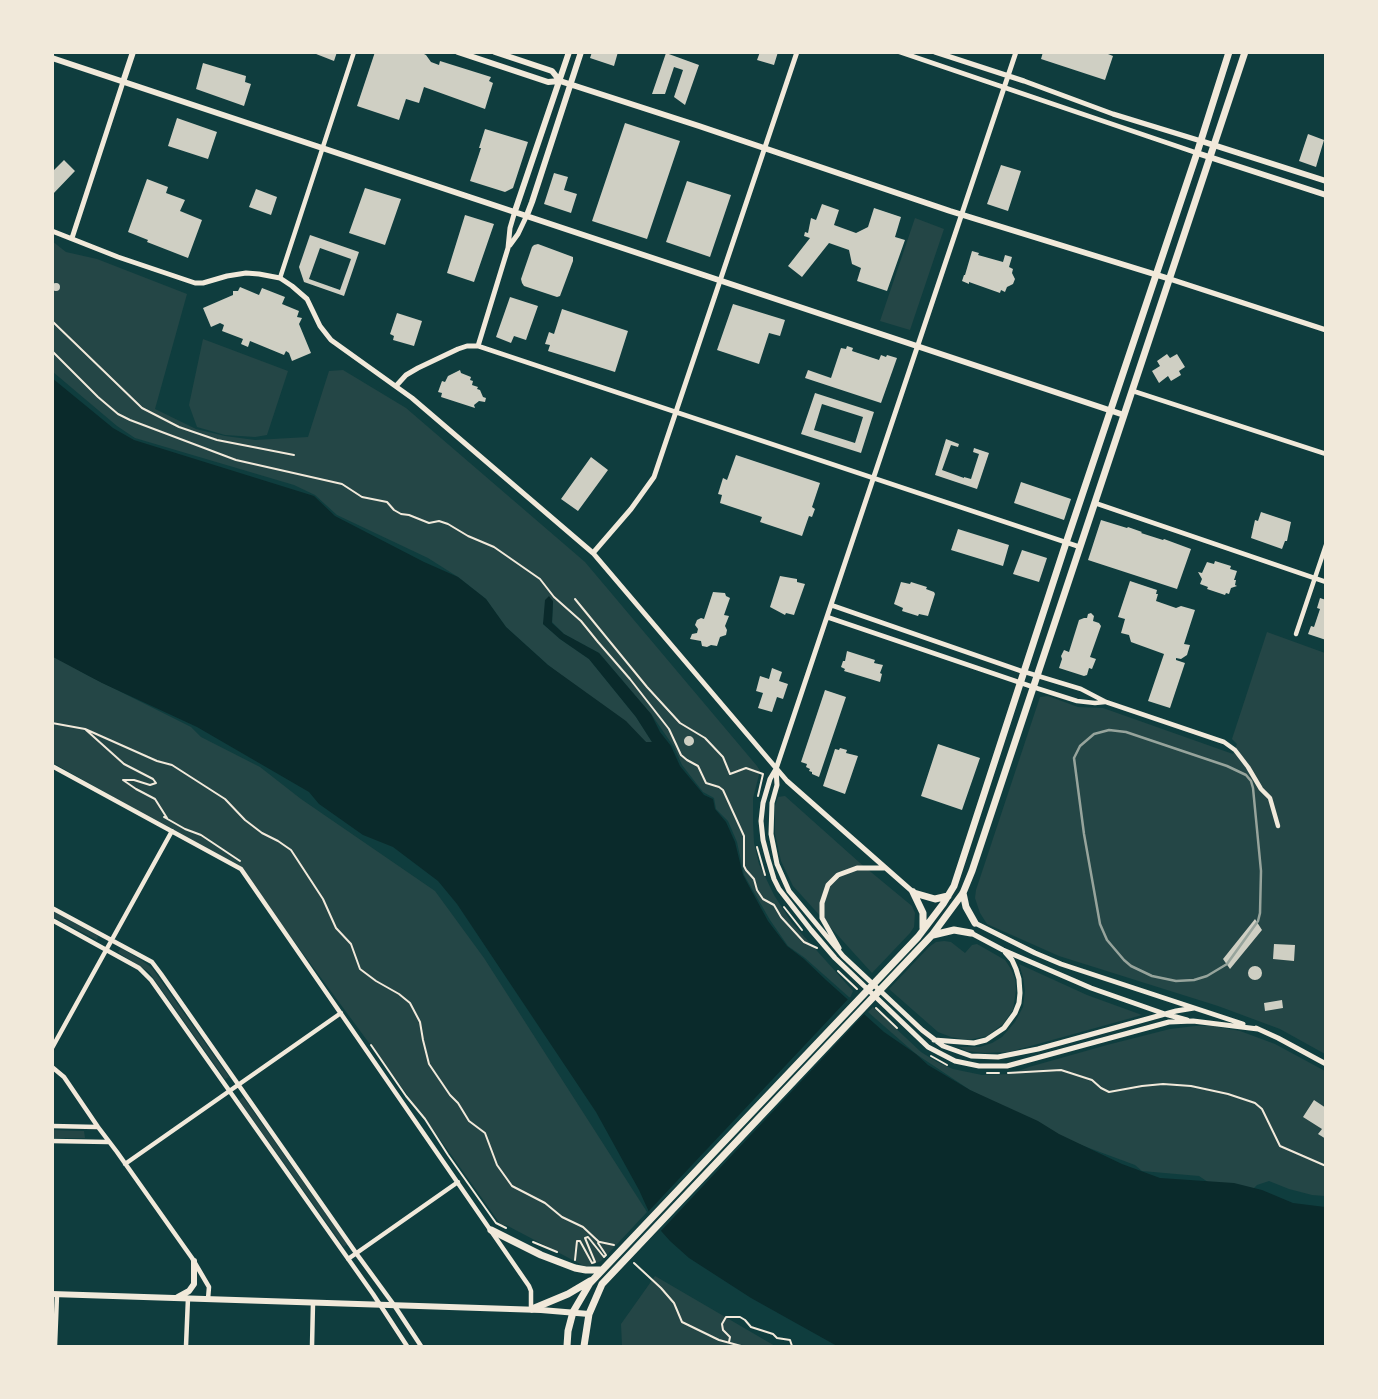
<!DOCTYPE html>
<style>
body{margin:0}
#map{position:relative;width:1378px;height:1399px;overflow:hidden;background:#0f3d3e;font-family:"Playfair Display",serif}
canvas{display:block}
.frame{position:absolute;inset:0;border:54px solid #f1e9da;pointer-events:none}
</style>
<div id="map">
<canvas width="1378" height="1399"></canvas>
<div class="frame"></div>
</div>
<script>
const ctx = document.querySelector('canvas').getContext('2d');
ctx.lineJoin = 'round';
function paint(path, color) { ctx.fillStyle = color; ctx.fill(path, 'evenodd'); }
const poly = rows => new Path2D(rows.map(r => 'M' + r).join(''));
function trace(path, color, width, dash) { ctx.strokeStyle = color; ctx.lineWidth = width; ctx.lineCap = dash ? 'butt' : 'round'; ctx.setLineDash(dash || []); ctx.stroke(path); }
paint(poly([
 [915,218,944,229,910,330,880,321],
 [52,241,66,252,97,259,187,294,155,409,196,429,225,436,255,440,308,437,329,371,343,370,406,408,585,562,757,766,760,771,753,798,753,822,754,843,759,864,774,895,792,923,853,991,850,998,805,958,788,946,770,920,744,875,737,842,728,821,716,809,714,798,703,792,682,765,674,747,651,714,599,653,564,634,552,622,553,601,543,624,560,639,589,659,636,717,652,742,646,742,548,665,506,627,486,599,458,577,428,558,337,515,315,495,294,485,135,438,117,426,53,372],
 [203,339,288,371,267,435,255,437,225,435,197,427,189,405],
 [1267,632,1325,653,1325,1054,1280,1029,1218,1006,1059,956,987,924,980,913,975,898,976,890,1040,697,1048,696,1078,707,1103,708,1233,754,1237,744,1232,739],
 [52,654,85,674,191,727,201,737,260,767,301,799,435,891,484,958,647,1212,606,1256,601,1261,589,1266,584,1266,506,1225,501,1225,442,1142,240,868,53,763],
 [785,796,860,863,912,906,915,913,914,927,910,933,872,973,793,886,781,861,775,834,775,806,778,797],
 [53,911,98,936,97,940,53,917],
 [944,941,951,942,965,953,972,945,977,944,1005,960,1011,969,1015,979,1016,990,1013,1010,1003,1024,987,1036,968,1040,951,1037,938,1032,889,989,929,947,936,942],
 [121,948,141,960,152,968,229,1077,225,1079,149,972,119,953,118,952],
 [1019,964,1087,995,1142,1015,1009,1052,985,1053,967,1051,959,1047,980,1047,992,1043,1002,1037,1015,1022,1023,1007,1025,991,1023,977],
 [873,1007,921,1052,937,1062,953,1069,982,1075,1010,1074,1029,1067,1107,1045,1170,1029,1195,1026,1213,1026,1240,1031,1275,1044,1325,1071,1325,1196,1312,1195,1289,1189,1269,1181,1257,1185,1248,1194,1211,1184,1199,1176,1142,1171,1135,1165,1054,1135,970,1090,916,1054,868,1012],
 [243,1097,347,1244,344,1247,239,1100],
 [53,1130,84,1131,85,1138,53,1138],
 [655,1276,775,1346,622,1346,621,1324]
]), '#244646');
paint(poly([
 [52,378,113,428,134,440,314,496,335,516,424,562,458,577,486,599,506,627,548,665,626,721,646,742,652,742,636,717,589,659,560,639,543,624,545,600,549,596,553,601,552,623,564,634,599,653,651,714,660,732,671,746,680,766,704,795,713,799,715,809,726,822,735,842,743,875,768,921,787,946,804,959,826,980,884,1032,916,1054,928,1065,970,1090,1038,1121,1059,1134,1122,1164,1160,1178,1234,1183,1262,1190,1293,1203,1325,1207,1325,1346,837,1346,751,1298,689,1258,670,1241,654,1223,639,1190,596,1112,457,904,438,881,393,847,363,835,319,804,309,792,197,727,102,683,53,657]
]), '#0a2a2b');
paint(poly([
 [850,997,867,1011,658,1234,651,1225,646,1214]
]), '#0f3d3e');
paint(poly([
 [311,52,337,52,334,61],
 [375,52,420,52,426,55,431,62,439,65,440,61,491,77,489,81,493,83,485,109,424,87,419,103,406,99,399,120,357,106],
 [592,52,618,52,614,66,590,58],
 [760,52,778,52,774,65,757,60],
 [1043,52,1103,52,1113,56,1105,80,1041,59],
 [666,53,699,65,685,105,674,97,683,70,674,67,665,94,652,94],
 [203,63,246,76,245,82,251,84,244,106,196,89],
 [177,118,217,132,208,159,168,146],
 [625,123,680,141,647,239,592,221],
 [485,129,528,142,513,188,505,192,470,181,481,148,479,148],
 [1308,134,1324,140,1316,167,1299,161],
 [64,160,75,171,52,195,52,172],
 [1001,165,1021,171,1008,211,987,204],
 [554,173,568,177,564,190,577,194,571,213,544,204],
 [147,179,168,187,166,193,185,200,180,211,202,220,188,258,147,242,148,240,128,232],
 [687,181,731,195,710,257,666,242],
 [365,188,401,199,385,245,349,233],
 [256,189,277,197,271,215,249,207],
 [822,204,839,210,834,225,856,233,868,227,874,208,901,217,895,237,905,240,887,291,857,281,861,268,852,264,849,250,829,243,802,277,788,266,810,238,804,236,805,232,808,233,811,218,816,220],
 [465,215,494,224,474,282,447,273],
 [310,235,359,252,344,296,304,282,299,267],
 [320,248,351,259,340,290,309,279],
 [538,244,573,257,573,261,560,296,557,297,524,286,522,283,521,279,532,247,534,245],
 [972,251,979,253,978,255,1003,262,1005,255,1012,257,1009,267,1013,269,1012,273,1015,279,1013,284,1007,287,1005,292,1001,290,1000,293,969,282,969,284,962,281,964,275,965,275],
 '52 287a4 4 0 1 1 8 0a4 4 0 1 1-8 0Z',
 [240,287,259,295,262,288,285,297,282,304,299,311,297,317,302,318,299,324,311,353,292,361,289,353,286,351,284,355,250,341,248,347,241,344,243,339,222,331,224,325,220,323,211,327,203,308,233,295,233,291,238,291],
 [510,297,538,306,526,340,514,336,511,343,496,337],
 [733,304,785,320,780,336,769,333,759,364,717,350],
 [562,309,628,331,615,372,548,351,550,345,545,344,549,332,554,334],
 [397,313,422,321,414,346,393,340,394,336,390,334],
 [847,346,853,348,852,351,879,360,881,355,886,357,887,355,897,358,881,403,805,378,808,370,831,378,841,348,846,349],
 [1167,354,1170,358,1177,354,1185,367,1179,371,1181,375,1171,381,1168,376,1159,383,1152,371,1160,366,1157,361],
 [460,370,461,373,471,377,470,380,473,381,472,385,478,387,477,389,480,390,483,397,486,398,485,402,479,401,474,405,475,408,441,397,442,393,438,392,442,381,445,382,448,376],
 [815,393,874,412,861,453,801,434],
 [822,404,863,417,855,443,814,430],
 [946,439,959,444,958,447,951,445,942,470,964,478,964,477,971,479,979,454,973,452,974,448,989,453,977,489,935,475],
 [736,455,820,483,812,507,815,509,812,517,809,516,802,536,760,522,762,517,720,503,722,495,718,494,723,478,727,480],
 [591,457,608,470,578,511,561,499],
 [1021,482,1071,499,1064,520,1014,503],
 [1261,512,1291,522,1287,541,1285,541,1282,549,1251,538,1255,520,1258,521],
 [1101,520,1127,528,1128,527,1142,532,1141,533,1163,540,1164,539,1191,549,1177,589,1088,560],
 [958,529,1009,545,1003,566,951,550],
 [1022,550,1047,558,1039,582,1013,574],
 [1215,561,1231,566,1230,569,1237,571,1234,580,1236,580,1235,585,1237,586,1231,588,1229,594,1226,593,1225,595,1207,589,1208,587,1200,584,1202,579,1198,572,1202,573,1207,562,1214,564],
 [780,576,797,579,797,582,805,584,794,615,786,613,785,615,770,607],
 [1130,581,1157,590,1156,594,1158,594,1156,601,1176,608,1181,606,1195,610,1184,644,1190,645,1187,655,1181,659,1176,658,1176,660,1185,663,1170,708,1148,701,1164,654,1131,642,1129,635,1121,633,1125,619,1118,617],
 [901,582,910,584,911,582,927,587,926,589,934,592,935,594,928,616,919,614,918,616,902,611,903,608,894,604],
 [713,592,725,593,726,596,730,598,724,615,729,616,725,626,727,630,726,635,720,637,717,646,711,645,707,647,702,646,701,641,690,639,692,634,697,633,698,629,695,625,697,620,701,618,704,619],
 [1320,598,1326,600,1326,640,1308,634,1311,626,1314,627,1320,609,1317,608],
 [1091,613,1094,616,1093,621,1099,623,1101,626,1090,657,1096,659,1092,669,1089,668,1087,675,1084,676,1059,668,1062,659,1061,656,1064,650,1069,652,1079,620,1084,618,1087,618,1088,614],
 [847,651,875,660,874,663,883,665,880,673,882,674,880,682,844,671,845,669,841,667,843,661,845,661],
 [772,668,782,672,779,681,788,684,783,699,777,697,772,712,758,708,763,693,756,691,760,676,769,679],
 [825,690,846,697,819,777,812,774,812,772,809,771,810,769,806,767,807,764,801,762],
 '684 741a5 5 0 1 1 10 0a5 5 0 1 1-10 0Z',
 [938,744,980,758,962,810,921,796],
 [840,748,847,750,846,753,858,756,845,794,823,786,835,749,839,750],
 [1255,919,1262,930,1230,969,1223,959],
 [1274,944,1295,945,1294,961,1273,959],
 '1248 973a7 7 0 1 1 14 0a7 7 0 1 1-14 0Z',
 [1282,1000,1283,1008,1265,1011,1264,1003],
 [1314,1100,1326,1108,1326,1139,1318,1134,1322,1129,1303,1117]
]), '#cfcfc3');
trace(poly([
 [52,321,142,408,179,427,217,440,294,455],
 [52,351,98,397,118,414,130,420,236,460,342,484,362,497,387,502,394,510,401,514,409,515,429,523,439,521,448,524,468,536,494,547,540,579,554,597,581,621,598,642,630,679,669,729,681,755,687,760,698,766,706,783,719,787,723,790,744,836,744,866,746,870,754,879,757,890,763,899,774,905,781,917,804,942,817,948],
 [575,599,647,687,680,723,705,738,723,757,730,774,746,768,763,774,758,796],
 [52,723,85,729,124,764,153,779,156,783,150,785,134,780,123,780,136,789,155,799,167,818,164,817,185,829,201,835,240,861],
 [85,729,157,761,172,765,225,799,245,820,262,833,278,841,291,850,323,899,336,928,351,944,360,969,376,981,399,994,410,1003,420,1022,423,1040,429,1064,450,1095,458,1103,469,1121,485,1133,497,1165,512,1186,545,1203,562,1217,583,1227,599,1242,598,1243,606,1255,604,1257,588,1237,585,1238,595,1262,592,1263,580,1241,577,1241,575,1260],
 [757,847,765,875],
 [784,907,802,930],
 [838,971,857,989],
 [876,1008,897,1028],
 [371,1045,406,1096,425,1119,448,1155,496,1223,506,1228],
 [931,1056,947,1065],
 [987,1073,999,1073],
 [1008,1073,1061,1070,1092,1080,1101,1088,1109,1092,1142,1086,1163,1084,1191,1086,1228,1094,1255,1103,1262,1109,1280,1146,1326,1166],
 [533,1242,557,1252],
 [600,1242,614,1245],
 [634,1263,661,1288,674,1303,682,1322,719,1340,741,1346],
 [729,1342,730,1337,723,1330,722,1324,726,1317,740,1317,745,1320,751,1327,773,1334,777,1338,790,1340,792,1346]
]), '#f1e9da', 2);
trace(poly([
 [280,278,354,52],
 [1133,391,1326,454],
 [1095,503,1326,582],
 [1296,634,1326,545],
 [1025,672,1081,689,1106,702,1224,742,1235,750,1248,767,1261,789,1270,798,1278,826],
 [1033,687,1077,701,1095,703,1105,702],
 [52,766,241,869,529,1286,531,1291,531,1309],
 [52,908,152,962,161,974,356,1253,394,1305,421,1346],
 [52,920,139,968,151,980,373,1294,407,1346],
 [52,1048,172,831],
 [52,1067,64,1077,98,1127,117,1152,192,1258,209,1287,208,1299],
 [52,1126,97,1127],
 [52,1141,108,1142],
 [125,1164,341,1013],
 [348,1259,458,1182],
 [55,1346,57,1295],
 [186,1346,188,1298],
 [312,1346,313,1303]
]), '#f1e9da', 4.5);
trace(poly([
 [900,52,1197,153],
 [935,52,1024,81,1113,114,1201,141],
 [1016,52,776,769,770,779,763,803,761,821,763,840,768,859,774,879,779,889,811,930,835,958,928,1047,955,1061,979,1066,1007,1066,1169,1022,1193,1021,1258,1029],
 [52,231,118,257,195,283,203,283,227,276,246,273,259,274,280,278,292,286,307,299,320,326,331,340,412,398,593,553,787,781,913,892],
 [72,238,123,82],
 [510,245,518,234,527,215],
 [1170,279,1326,330],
 [478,346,508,248,510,228,515,211],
 [396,386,406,375,418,368,458,349,467,346,478,346,1080,547],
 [593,553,631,509,654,477,797,52],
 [831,605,1024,672],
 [827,617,1033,687],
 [776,769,777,785,772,803,771,834,777,864,789,891,843,956,922,1030,943,1046,971,1056,998,1057,1038,1049,1176,1011,1194,1008],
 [975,923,1035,953,1061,964,1243,1024],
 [971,933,1003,950,1091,988,1165,1014,1187,1020],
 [839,948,822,918,822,903,828,885,838,875,857,868,884,868],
 [1256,1028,1278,1038,1326,1064],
 [934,1040,974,1043,986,1040,1004,1028,1015,1013,1019,1003,1020,993,1019,979,1016,969,1012,960,1005,952]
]), '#f1e9da', 5);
trace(poly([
 [458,52,548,82,560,81,699,126,950,211,1170,279],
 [495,52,552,71,560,81],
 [52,58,1124,415],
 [123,82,133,52],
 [1201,141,1326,181],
 [1197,153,1326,195],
 [515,211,569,52],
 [527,215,532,202,581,52],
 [52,1294,541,1310,589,1314],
 [178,1297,189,1291,194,1284,194,1261]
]), '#f1e9da', 6);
trace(poly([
 [913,892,923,913,923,928],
 [914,893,935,899,948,896],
 [963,893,966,907,975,923],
 [933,935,954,930,971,933],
 [491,1230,541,1255,575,1268,586,1270,601,1270],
 [532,1309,568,1294,590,1281],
 [567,1346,568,1331,573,1312,590,1283,918,937,943,904,954,886,1066,543,1197,153,1229,52],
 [584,1346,589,1314,602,1284,932,935,963,893,972,871,1245,52]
]), '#f1e9da', 7);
trace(poly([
 [1109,730,1126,732,1227,766,1246,775,1251,781,1253,788,1261,871,1260,913,1258,921,1227,964,1207,976,1194,980,1176,981,1152,976,1131,966,1124,960,1107,940,1100,924,1084,834,1074,758,1080,746,1094,734,1109,730]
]), '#97a49c', 2.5);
</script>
